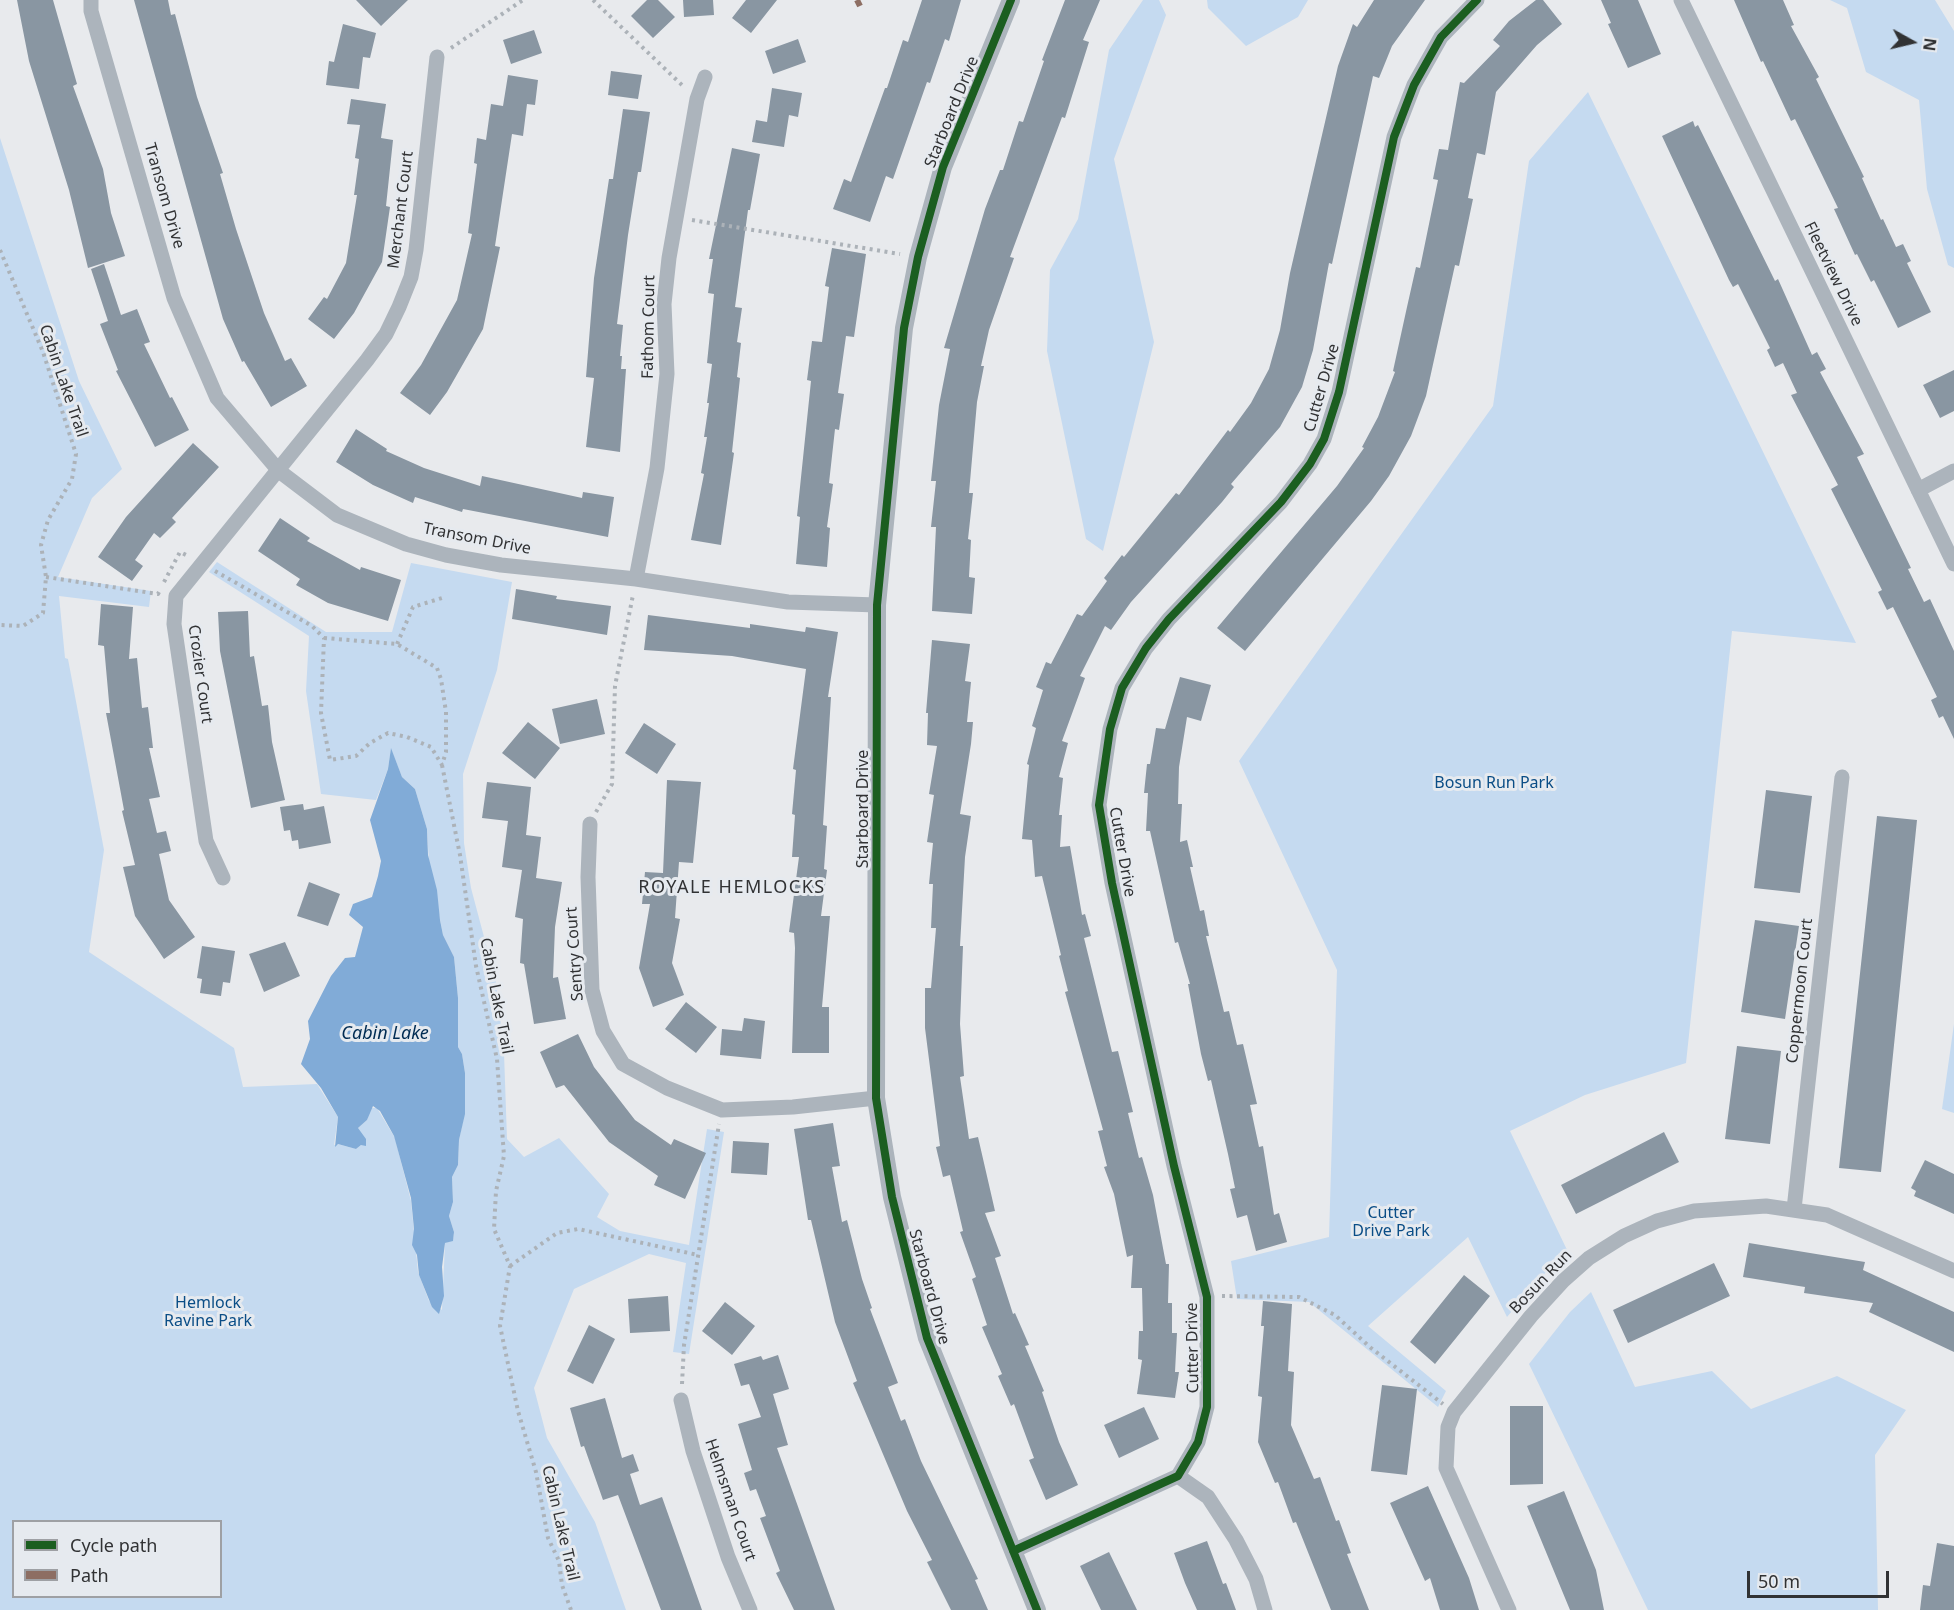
<!DOCTYPE html>
<style>
body{margin:0}
#map{position:relative;width:1954px;height:1610px;overflow:hidden;background:#e8eaed;font-family:"Noto Sans",sans-serif}
canvas{display:block}
.legend{position:absolute;left:12px;top:1520px;width:210px;height:78px;box-sizing:border-box;background:#e6eaef;border:2px solid #9ea0a4;margin:0;padding:8px 10px;list-style:none;font-size:18px;color:#313234}
.legend li{display:flex;align-items:center;gap:12px;height:30px}
.legend b{width:30px;border:2px solid #9ea0a4}
.north{position:absolute;left:1882px;top:12px;width:60px;height:60px;-webkit-text-stroke:4px #e6eaef;paint-order:stroke;rotate:98deg;font-size:16px;font-weight:700;line-height:24px;text-align:center;color:#313234}
.north::after{content:'';display:block;margin:auto;width:21px;height:27px;background:#313234;clip-path:polygon(50% 0,100% 100%,50% 72%,0 100%)}
.scale{position:absolute;left:1747px;top:1571px;width:142px;height:27px;box-sizing:border-box;border:3px solid #313234;border-top:0;padding-left:8px;font-size:18px;line-height:21px;white-space:nowrap;color:#313234;-webkit-text-stroke:4px #e6eaef;paint-order:stroke}
</style>
<div id="map">
<canvas width="1954" height="1610"></canvas>
<ul class="legend">
<li><b style="height:8px;background:#1b5e20"></b>Cycle path</li>
<li><b style="height:8px;background:#8d6e63"></b>Path</li>
</ul>
<div class="north">N</div>
<div class="scale">50 m</div>
</div>
<script>
const ctx = document.querySelector('canvas').getContext('2d');
ctx.lineJoin = 'round';
function paint(path, color) { ctx.fillStyle = color; ctx.fill(path, 'evenodd'); }
const poly = rows => new Path2D(rows.map(r => 'M' + r).join(''));
function trace(path, color, width, dash) { ctx.strokeStyle = color; ctx.lineWidth = width; ctx.lineCap = dash ? 'butt' : 'round'; ctx.setLineDash(dash || []); ctx.stroke(path); }
function drawText(font, color, halo, rows, align = 'center') {
  ctx.font = font + ' "Noto Sans",sans-serif'; ctx.lineWidth = 6; ctx.setLineDash([]); ctx.textBaseline = 'middle'; ctx.strokeStyle = halo; ctx.fillStyle = color; for (const [text, x, y, turn = 0] of rows) {
    ctx.save(); ctx.translate(x, y); ctx.rotate((+turn || 0) * Math.PI / 180); ctx.textAlign = isNaN(turn) ? turn : align; if (halo) ctx.strokeText(text, 0, 0); ctx.fillText(text, 0, 0); ctx.restore();
  }
}
paint(poly([
 [1143,0,1159,0,1166,15,1114,159,1154,342,1103,551,1086,539,1047,351,1050,270,1078,219,1109,50],
 [1207,0,1308,0,1298,17,1246,46,1208,8],
 [1830,0,1935,0,1954,31,1954,268,1948,265,1927,189,1919,100,1866,72,1847,8],
 [1588,92,1856,643,1732,631,1686,1063,1585,1095,1510,1131,1568,1252,1539,1279,1507,1317,1468,1237,1368,1326,1446,1391,1438,1407,1309,1302,1237,1299,1231,1261,1329,1237,1337,970,1239,761,1493,406,1529,161],
 [0,138,79,381,122,469,92,498,58,577,151,591,149,607,59,596,65,658,68,659,104,850,89,952,234,1048,243,1087,317,1084,338,1117,334,1145,338,1144,356,1149,361,1145,358,1128,367,1120,370,1108,377,1108,395,1138,411,1201,418,1272,429,1301,442,1310,445,1243,453,1240,454,1232,449,1216,453,1202,452,1177,458,1165,459,1140,464,1116,465,1073,462,1054,458,1047,458,998,454,957,443,935,429,864,427,829,415,789,402,777,391,749,388,769,376,800,321,794,306,691,309,636,209,572,217,562,326,632,392,632,411,563,512,582,497,670,463,774,464,843,471,888,496,982,504,1053,507,1139,524,1157,559,1138,609,1194,597,1217,620,1231,689,1245,707,1129,724,1132,689,1354,673,1352,686,1263,649,1254,574,1289,534,1388,547,1438,595,1522,626,1610,0,1610],
 [14,1522,220,1522,220,1596,14,1596],
 [1954,1024,1954,1113,1942,1109],
 [1591,1292,1635,1387,1712,1371,1751,1409,1837,1376,1906,1410,1875,1455,1878,1610,1648,1610,1529,1364,1570,1312]
]), '#c5daf0');
paint(poly([
 [391,748,402,777,415,789,427,829,428,855,437,890,440,920,443,935,454,957,458,998,458,1047,462,1054,465,1073,465,1114,459,1140,458,1165,452,1177,453,1202,449,1216,454,1232,453,1241,445,1243,442,1267,444,1296,439,1314,432,1307,419,1275,417,1255,412,1245,414,1229,411,1198,394,1136,380,1111,373,1106,367,1120,358,1128,366,1139,366,1146,361,1145,356,1149,338,1144,335,1147,338,1117,321,1088,301,1064,310,1039,308,1021,331,976,345,958,355,957,363,927,349,915,353,904,372,897,378,876,381,861,370,820,388,769]
]), '#81abd7');
paint(poly([
 [17,0,53,0,77,84,73,86,103,169,111,213,125,256,88,268,69,190,29,61],
 [134,0,168,0,171,15,175,14,197,97,223,173,220,174,236,229,264,313,285,361,291,358,307,386,271,407,244,361,242,362,223,319],
 [356,0,408,0,381,26],
 [647,0,658,0,675,17,653,38,631,16],
 [683,0,713,0,714,15,684,17],
 [746,0,777,0,751,33,732,18],
 [922,0,961,0,949,41,945,39,930,83,927,82,893,179,886,176,870,222,833,209,844,179,851,182,885,88,887,88,903,40,908,42],
 [1065,0,1100,0,1083,40,1089,42,1065,118,1062,117,1010,257,1014,258,989,330,981,366,984,366,977,402,969,493,973,493,968,539,971,540,969,577,975,578,972,614,932,611,936,527,931,527,936,481,931,481,939,405,950,349,944,348,985,209,1000,170,1003,170,1019,121,1023,122,1044,61,1042,60],
 [1374,0,1425,0,1392,46,1379,78,1373,76,1332,264,1329,263,1313,350,1302,387,1280,427,1231,484,1234,487,1222,502,1131,602,1111,630,1105,626,1080,676,1085,678,1062,741,1068,743,1059,777,1063,778,1059,815,1062,815,1060,847,1070,846,1082,915,1085,914,1091,936,1084,938,1112,1052,1118,1051,1133,1112,1128,1113,1139,1158,1142,1157,1153,1195,1166,1264,1169,1264,1168,1303,1172,1303,1172,1333,1177,1333,1175,1372,1179,1372,1175,1398,1137,1394,1142,1360,1138,1359,1139,1331,1143,1331,1142,1288,1131,1288,1133,1255,1127,1257,1114,1194,1104,1167,1107,1166,1098,1131,1103,1130,1065,992,1068,991,1059,956,1061,955,1042,876,1035,877,1032,840,1022,839,1029,765,1027,764,1036,728,1032,726,1043,690,1036,687,1046,662,1051,664,1077,614,1082,616,1107,581,1104,578,1122,555,1124,557,1176,493,1179,495,1228,430,1230,432,1251,403,1269,369,1280,330,1290,273,1338,66,1353,24,1357,27],
 [1536,0,1543,0,1562,24,1537,45,1496,92,1485,155,1477,153,1468,198,1473,199,1459,266,1455,265,1426,396,1411,436,1389,476,1371,501,1245,651,1217,628,1337,486,1364,448,1362,447,1378,417,1395,372,1393,371,1407,307,1416,267,1420,268,1438,180,1433,179,1439,149,1448,150,1460,82,1464,83,1500,46,1493,40,1509,21],
 [1601,0,1638,0,1661,54,1628,68,1608,24,1611,23],
 [1734,0,1783,0,1794,25,1791,26,1819,77,1816,79,1864,177,1862,178,1881,220,1883,219,1896,247,1903,244,1911,261,1907,263,1931,312,1898,328,1874,280,1871,282,1857,254,1855,255,1834,209,1838,208,1795,119,1791,121,1763,61,1761,62],
 [343,24,376,33,370,58,363,57,359,89,326,85,329,61,334,62],
 [534,30,542,53,511,64,503,40],
 [798,39,806,62,773,74,765,51],
 [611,71,642,75,638,99,608,95],
 [508,75,538,80,535,105,527,104,523,136,512,134,495,246,500,247,483,329,447,392,430,415,400,393,421,365,457,300,472,234,468,233,477,164,474,163,477,138,486,140,491,104,503,106],
 [772,88,802,93,798,117,789,115,784,147,752,142,756,120,767,122],
 [351,99,386,104,381,138,393,140,386,206,390,207,382,262,354,313,334,339,308,319,324,297,327,299,346,263,357,195,354,195,359,159,355,158,360,125,347,124],
 [623,109,650,112,641,172,638,172,628,235,617,324,623,325,620,356,622,356,621,369,626,369,620,452,586,447,594,378,586,377,594,278,609,179,613,179],
 [1693,121,1695,127,1698,125,1775,281,1778,279,1812,355,1817,352,1826,369,1820,372,1864,454,1857,457,1911,568,1908,569,1924,602,1930,599,1954,651,1954,739,1943,716,1939,718,1931,700,1937,697,1893,607,1887,610,1878,592,1882,590,1831,489,1838,485,1791,395,1797,393,1783,363,1775,367,1767,350,1770,348,1738,284,1733,287,1729,280,1662,136],
 [732,148,760,154,750,210,748,210,735,307,742,308,737,342,741,343,737,377,740,378,732,452,734,453,721,545,691,540,704,474,701,473,707,437,704,437,709,403,707,403,712,364,707,363,714,294,708,293,713,259,709,259],
 [832,248,866,254,854,337,846,336,838,393,844,394,839,430,835,429,829,483,833,484,827,527,830,528,827,567,796,564,800,517,797,516,811,381,807,380,812,341,822,342,829,287,825,286],
 [104,264,121,315,137,309,150,342,144,344,170,398,172,397,189,430,155,447,116,371,118,370,100,324,108,321,91,269],
 [1954,370,1954,411,1940,418,1923,385],
 [356,429,387,449,386,451,424,468,480,486,482,476,582,498,583,492,614,497,608,537,463,509,462,512,415,497,413,503,373,485,336,462],
 [193,443,219,467,172,518,176,522,160,538,154,533,135,560,143,566,132,581,98,557,126,517],
 [280,518,310,538,307,541,360,570,361,567,401,580,388,621,328,603,296,585,300,579,258,551],
 [516,589,557,596,556,599,611,606,607,635,512,619],
 [101,604,133,607,129,659,137,658,142,708,148,707,153,748,149,748,160,797,149,799,157,833,166,831,171,851,159,854,169,900,195,937,164,959,135,916,123,867,135,865,122,811,124,810,106,713,110,713,104,646,98,645],
 [248,611,250,657,254,656,262,706,268,705,272,742,285,800,251,808,220,651,218,612],
 [648,615,750,628,750,624,805,632,806,627,838,632,828,697,831,697,823,825,827,826,824,869,827,870,821,916,830,916,822,1007,829,1007,829,1053,792,1053,795,948,794,933,789,932,799,857,792,857,795,815,792,814,796,770,793,769,806,669,732,656,644,650],
 [932,640,970,644,965,681,971,682,967,722,973,722,971,744,960,814,971,816,965,857,960,946,963,946,960,1024,964,1076,960,1077,969,1139,978,1137,995,1211,985,1213,1001,1256,995,1258,1013,1314,1015,1313,1029,1345,1025,1346,1044,1391,1042,1392,1059,1442,1078,1485,1046,1500,1029,1460,1034,1458,1014,1404,1011,1406,998,1376,1002,1374,982,1327,987,1325,972,1279,976,1277,960,1232,963,1231,950,1175,943,1177,936,1147,940,1146,925,1028,925,988,931,988,936,928,931,928,933,884,929,884,933,843,927,842,934,795,929,794,937,746,927,745,928,713,926,713],
 [1180,677,1211,685,1201,721,1187,717,1179,767,1178,804,1182,804,1180,842,1187,840,1193,867,1190,867,1200,911,1204,910,1209,936,1206,936,1224,1012,1229,1011,1237,1045,1243,1044,1257,1104,1250,1105,1259,1147,1263,1146,1274,1215,1279,1213,1287,1242,1256,1251,1247,1215,1237,1218,1230,1189,1235,1188,1228,1154,1211,1080,1208,1081,1201,1054,1188,984,1190,984,1178,942,1175,943,1150,831,1146,831,1148,793,1144,793,1147,764,1150,764,1156,728,1165,729],
 [597,699,605,734,560,744,552,709],
 [528,722,560,748,535,779,502,753],
 [644,723,676,744,657,774,625,753],
 [667,780,701,782,693,863,679,862,675,918,680,919,672,963,684,995,653,1007,639,968,650,904,642,904,645,872,663,873],
 [487,782,531,787,526,835,541,837,536,878,562,882,555,927,553,978,558,977,566,1019,534,1024,524,964,520,963,523,919,515,917,522,870,502,867,508,821,482,818],
 [1766,790,1812,796,1800,893,1754,888],
 [303,804,304,810,324,806,331,843,299,849,298,840,292,841,290,830,284,831,280,807],
 [1877,816,1917,820,1881,1172,1839,1168],
 [309,882,340,894,328,926,297,916],
 [1755,920,1799,926,1785,1019,1741,1012],
 [285,942,300,976,264,992,249,954],
 [202,946,235,951,230,983,223,982,221,996,200,993,202,979,197,978],
 [686,1002,717,1027,696,1053,665,1029],
 [744,1018,765,1021,761,1059,720,1055,722,1029,742,1031],
 [578,1034,594,1067,635,1120,671,1145,674,1139,706,1153,685,1199,654,1185,658,1176,609,1142,564,1085,556,1088,540,1052],
 [1737,1046,1781,1051,1770,1144,1725,1139],
 [833,1123,840,1166,832,1167,842,1222,847,1220,862,1279,872,1308,870,1309,898,1383,888,1387,901,1421,905,1419,921,1461,978,1579,975,1580,988,1610,951,1610,927,1562,932,1560,907,1511,853,1383,857,1381,835,1322,811,1220,808,1220,794,1129],
 [1664,1132,1679,1162,1576,1214,1561,1185],
 [733,1141,769,1143,767,1175,731,1173],
 [1925,1160,1954,1174,1954,1214,1914,1196,1916,1191,1911,1188],
 [1749,1243,1865,1262,1863,1270,1954,1312,1954,1352,1869,1312,1873,1303,1804,1293,1805,1287,1743,1277],
 [1714,1263,1730,1296,1628,1343,1613,1310],
 [1464,1275,1490,1296,1435,1364,1410,1342],
 [668,1296,670,1331,630,1333,628,1299],
 [1263,1301,1292,1304,1288,1371,1294,1372,1291,1425,1314,1479,1320,1477,1336,1521,1339,1520,1351,1553,1347,1554,1369,1610,1331,1610,1296,1522,1293,1523,1278,1482,1275,1483,1258,1442,1262,1397,1258,1396,1264,1326,1261,1326],
 [725,1302,755,1326,732,1355,702,1331],
 [589,1325,615,1339,593,1384,567,1371],
 [778,1355,789,1389,773,1394,788,1445,777,1448,835,1610,794,1610,776,1573,780,1571,760,1518,766,1516,756,1489,750,1491,744,1473,752,1470,738,1424,761,1417,749,1384,741,1386,734,1364,761,1356,763,1360],
 [1382,1385,1417,1389,1407,1475,1371,1471],
 [605,1398,622,1458,633,1454,639,1471,630,1474,640,1505,662,1497,702,1610,661,1610,618,1495,603,1500,584,1446,581,1447,570,1408],
 [1510,1406,1543,1406,1543,1484,1510,1485],
 [1144,1407,1159,1439,1119,1458,1104,1425],
 [1428,1486,1469,1578,1479,1610,1440,1610,1430,1578,1425,1581,1390,1503],
 [1564,1491,1596,1570,1604,1610,1570,1610,1527,1506],
 [1207,1541,1223,1584,1226,1583,1236,1610,1197,1610,1185,1583,1174,1553],
 [1937,1543,1954,1546,1954,1610,1920,1610,1923,1585,1930,1586],
 [1109,1552,1137,1610,1101,1610,1080,1566]
]), '#8996a2');
trace(poly([
 [593,0,684,87],
 [451,48,523,0],
 [692,220,900,254],
 [0,250,43,352,76,454,72,479,48,520,41,545,46,577,43,613,23,626,0,625],
 [215,571,312,626,324,638],
 [46,577,158,594,159,592],
 [164,582,180,552,188,556],
 [324,638,397,644,437,668,441,679,446,712,446,752,442,765,431,747,407,737,388,733,370,743,356,756,330,760,321,713,324,638],
 [397,644,413,607,442,598],
 [442,765,460,855,476,966,497,1059,504,1156,496,1191,494,1229,510,1266,500,1326,518,1411,536,1472,548,1538,559,1561,562,1585,571,1610],
 [596,812,612,784,615,686,633,595],
 [510,1266,557,1233,578,1229,698,1255],
 [1222,1296,1299,1297,1335,1315,1371,1348,1443,1404],
 [682,1384,684,1345,719,1124]
]), '#acb2b8', 4, [3, 4.5]);
trace(poly([
 [91,0,91,11,174,298,217,398,279,471,337,515,406,544,446,555,501,565,636,579,788,602,877,605],
 [1681,0,1954,564],
 [1918,490,1954,471],
 [636,579,657,468,667,374,664,304,669,258,697,99,705,77],
 [590,824,588,877,592,990,603,1031,623,1064,667,1088,722,1110,793,1107,876,1098],
 [223,878,206,841,174,624,176,596,367,360,386,334,399,307,411,277,416,250,437,57],
 [1794,1209,1842,777],
 [681,1400,693,1451,728,1557,750,1610],
 [1178,1476,1208,1497,1236,1540,1256,1579,1265,1610],
 [1013,1551,1178,1476,1198,1442,1207,1407,1207,1297,1174,1166,1112,883,1099,805,1110,729,1122,688,1146,648,1169,619,1281,502,1310,464,1324,439,1339,392,1394,137,1414,85,1441,37,1477,0],
 [1509,1610,1446,1468,1448,1427,1454,1412,1531,1316,1563,1281,1589,1258,1624,1236,1657,1221,1694,1211,1766,1206,1827,1215,1954,1271]
]), '#acb4bc', 15);
trace(poly([
 [1011,0,943,167,918,257,904,328,877,605,876,1098,892,1197,927,1338,1037,1610]
]), '#acb4bc', 18);
trace(poly([
 [857,0,860,6]
]), '#8d6e63', 6, [12, 6]);
trace(poly([
 [1011,0,943,167,918,257,904,328,877,605,876,1098,892,1197,927,1338,1037,1610],
 [1013,1551,1178,1476,1198,1442,1207,1407,1207,1297,1174,1166,1112,883,1099,805,1110,729,1122,688,1146,648,1169,619,1281,502,1310,464,1324,439,1339,392,1394,137,1414,85,1441,37,1477,0]
]), '#1b5e20', 8);
drawText('16px', '#313234', '#e6eaef', [
 ["Starboard Drive",952,112,-68],
 ["Transom Drive",164,196,74],
 ["Merchant Court",401,210,-83],
 ["Fleetview Drive",1833,274,64],
 ["Fathom Court",649,327,-89],
 ["Cabin Lake Trail",63,381,71],
 ["Cutter Drive",1322,388,-74],
 ["Transom Drive",477,539,11],
 ["Crozier Court",200,674,82],
 ["Starboard Drive",863,809,-90],
 ["Cutter Drive",1122,852,80],
 ["Sentry Court",575,954,-94],
 ["Coppermoon Court",1800,991,-84],
 ["Cabin Lake Trail",496,996,79],
 ["Bosun Run",1541,1282,-46],
 ["Starboard Drive",929,1287,75],
 ["Cutter Drive",1193,1348,-91],
 ["Helmsman Court",730,1500,71],
 ["Cabin Lake Trail",560,1523,77]
]);
drawText('16px', '#0a4d86', '#e6eaef', [
 ["Bosun Run Park",1494,783],
 ["Cutter",1391,1213],
 ["Drive Park",1391,1231],
 ["Hemlock",208,1303],
 ["Ravine Park",208,1321]
]);
ctx.letterSpacing = '1.5px';
drawText('18px', '#313234', '#e6eaef', [
 ["ROYALE HEMLOCKS",732,888]
]);
ctx.letterSpacing = '0px';
drawText('italic 18px', '#002c53', '#e6eaef', [
 ["Cabin Lake",385,1034]
]);
</script>
